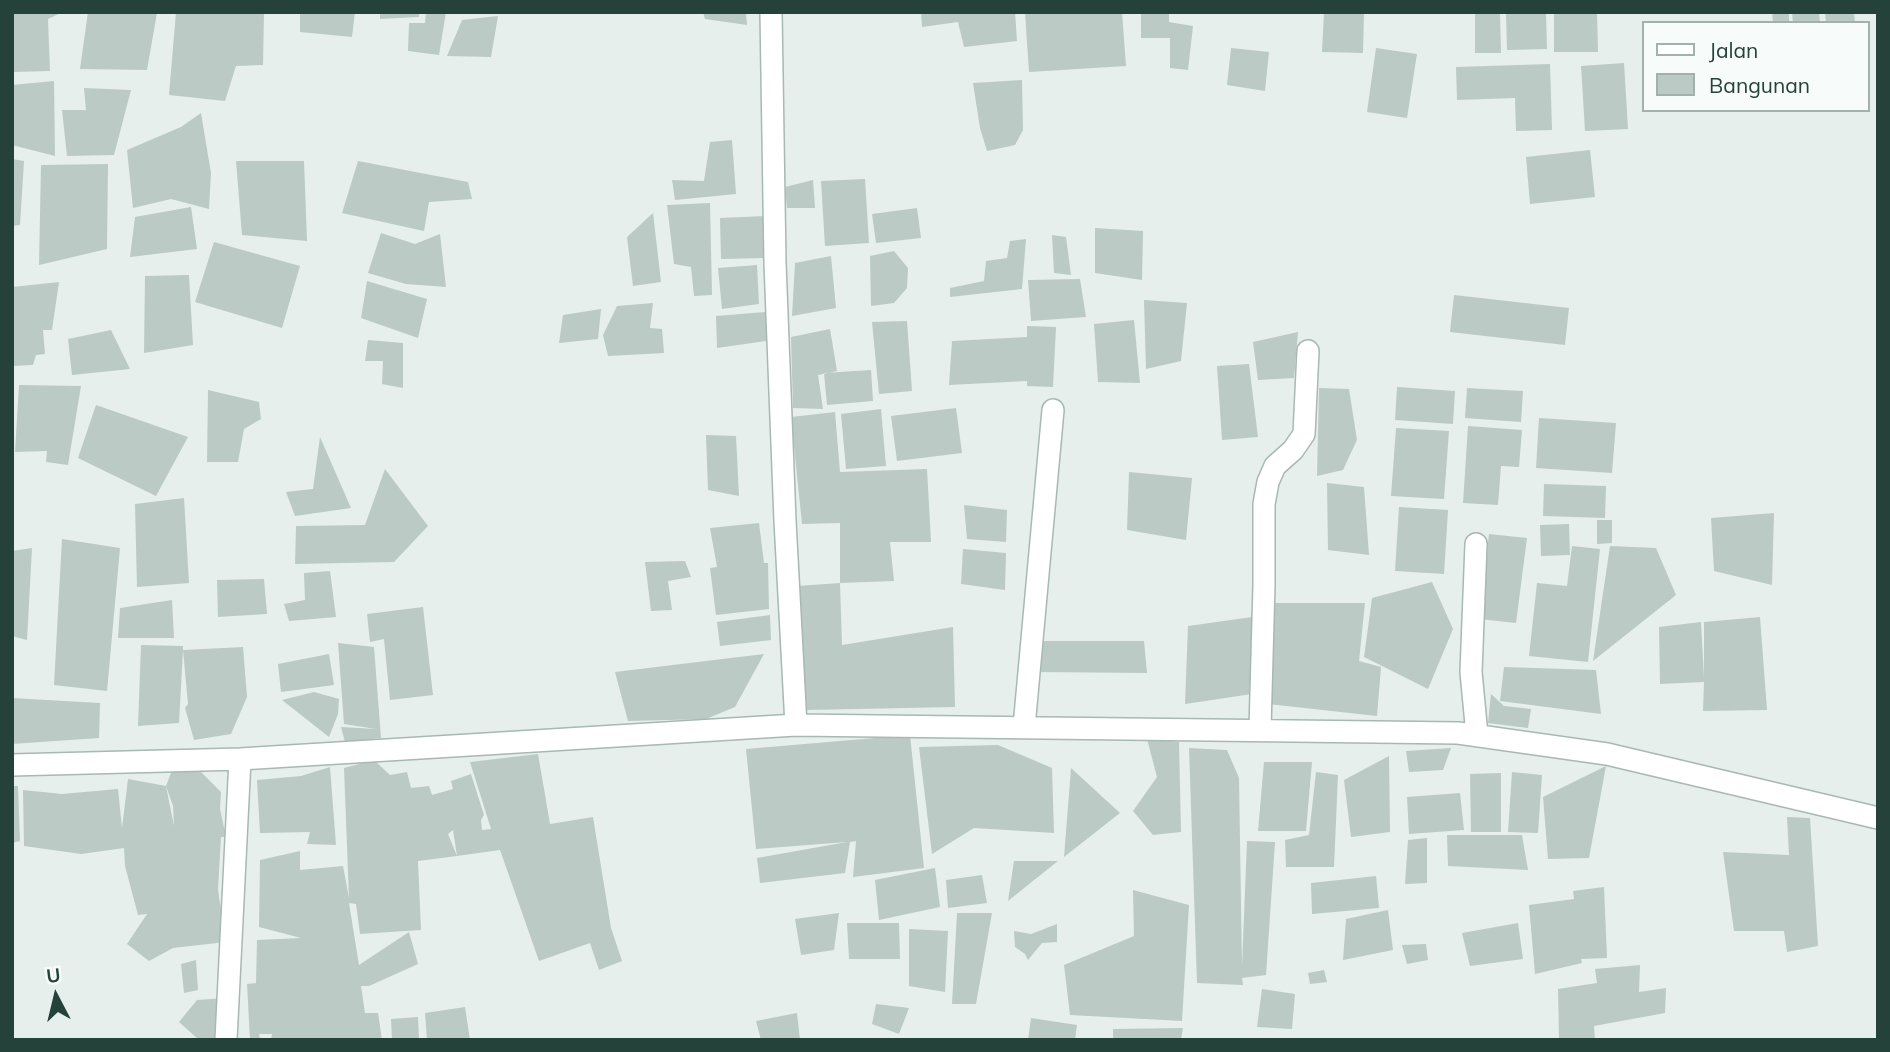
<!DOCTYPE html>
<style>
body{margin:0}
#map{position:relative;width:1890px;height:1052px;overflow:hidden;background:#e6efeb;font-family:Mulish,sans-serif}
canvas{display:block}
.frame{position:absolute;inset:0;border:14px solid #24423a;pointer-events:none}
.legend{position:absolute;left:1642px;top:21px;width:228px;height:91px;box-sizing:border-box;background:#f7fbf9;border:2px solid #a3b1ad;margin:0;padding:9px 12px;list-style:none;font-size:21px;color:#24423a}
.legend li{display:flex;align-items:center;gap:14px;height:35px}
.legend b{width:35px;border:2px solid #a3b1ad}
.north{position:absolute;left:21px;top:961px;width:70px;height:70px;-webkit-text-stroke:5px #f7fbf9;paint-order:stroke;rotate:353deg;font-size:19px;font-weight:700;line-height:28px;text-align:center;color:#24423a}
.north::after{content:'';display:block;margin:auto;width:24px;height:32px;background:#24423a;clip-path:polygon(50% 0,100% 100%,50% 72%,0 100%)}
</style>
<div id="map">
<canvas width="1890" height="1052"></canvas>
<div class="frame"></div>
<ul class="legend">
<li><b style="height:9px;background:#fff"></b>Jalan</li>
<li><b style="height:19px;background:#bbcac4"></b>Bangunan</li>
</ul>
<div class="north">U</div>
</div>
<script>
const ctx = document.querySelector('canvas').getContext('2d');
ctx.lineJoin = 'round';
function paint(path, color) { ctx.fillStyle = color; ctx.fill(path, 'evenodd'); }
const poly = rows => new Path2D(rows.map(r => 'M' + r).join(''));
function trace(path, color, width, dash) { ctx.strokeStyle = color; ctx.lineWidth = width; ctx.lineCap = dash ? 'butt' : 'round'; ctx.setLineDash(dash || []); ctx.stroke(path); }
paint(poly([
 [12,12,63,12,48,19,50,71,12,72],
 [88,12,157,13,147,70,80,69],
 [176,12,264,12,263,65,236,66,225,101,169,95],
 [300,12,355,12,352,37,300,32],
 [380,12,419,12,419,17,380,19],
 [426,12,446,12,439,55,408,51,409,23,425,23],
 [703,12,746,12,747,25,705,19],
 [921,12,1015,12,1017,41,964,47,958,22,922,27],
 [1025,12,1122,12,1126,66,1029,72],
 [1141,12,1169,12,1169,22,1193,26,1188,70,1170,68,1170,38,1141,38],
 [1324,12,1364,12,1363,53,1322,52],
 [1475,12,1500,12,1501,53,1475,53],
 [1506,12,1546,12,1547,49,1507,50],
 [1554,12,1597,12,1598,52,1554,52],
 [1772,12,1789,12,1789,23,1773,23],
 [1792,12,1819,12,1820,23,1793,23],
 [1825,12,1854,12,1855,23,1826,23],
 [498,16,491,57,447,56,462,20],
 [1231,48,1269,52,1265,91,1227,85],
 [1376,48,1417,54,1407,118,1367,112],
 [1624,63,1628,129,1585,131,1581,66],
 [1550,64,1552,130,1516,131,1515,98,1457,100,1456,67],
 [1022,80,1023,130,1015,145,987,151,980,128,973,83],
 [54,81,55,156,12,145,12,85],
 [84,88,131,90,114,155,67,156,62,110,86,110],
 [201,113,211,173,209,209,171,199,133,208,127,150,181,127],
 [732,140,736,194,675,200,672,180,704,181,710,142],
 [1590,150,1595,197,1530,204,1526,157],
 [12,159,24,161,20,225,12,226],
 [236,161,304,161,307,241,242,235],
 [358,161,468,182,472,199,429,202,424,231,342,213],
 [108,164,107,249,39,265,41,165],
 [865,179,869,243,825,246,821,181],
 [813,180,815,208,787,208,785,187],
 [710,203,712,295,694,296,691,267,674,264,667,205],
 [191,207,197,249,130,257,135,217],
 [917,208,921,238,876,243,872,214],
 [653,213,661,282,633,286,627,237],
 [766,216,766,258,721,259,720,218],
 [1095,228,1143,231,1142,280,1095,273],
 [381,233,415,244,440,234,446,287,406,284,368,273],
 [1052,235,1066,237,1071,275,1054,273],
 [1026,239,1022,289,950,297,950,288,984,281,986,261,1007,258,1010,241],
 [214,242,300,266,282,328,195,302],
 [894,251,908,268,907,288,894,303,871,306,870,256],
 [831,256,836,308,792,316,795,263],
 [757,265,759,304,722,309,718,268],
 [189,275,193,345,144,353,145,276],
 [1080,279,1086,317,1031,321,1028,280],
 [367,281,427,299,418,338,361,318],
 [59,282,52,330,43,330,45,354,36,355,33,365,12,366,12,287],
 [1454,295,1569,308,1565,345,1450,332],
 [1144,300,1187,303,1181,361,1146,369],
 [653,303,650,328,662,329,664,353,608,356,603,335,617,306],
 [601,309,598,339,559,343,563,315],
 [765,312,773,340,717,348,716,316],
 [1134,320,1140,383,1098,382,1094,324],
 [907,321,912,391,879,394,872,322],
 [1027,326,1056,327,1053,387,1027,386,1027,381,949,385,952,341,1027,337],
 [830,329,837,371,818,375,823,409,793,408,791,337],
 [111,330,130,369,72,375,68,339],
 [1298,332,1294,378,1258,380,1253,342],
 [368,340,403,343,403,388,382,384,383,361,365,361],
 [1249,364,1258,437,1222,440,1217,366],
 [871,370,873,401,827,405,824,373],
 [19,385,81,386,68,465,46,462,47,451,15,452],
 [1397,387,1455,391,1453,424,1395,420],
 [1319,388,1349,389,1357,440,1343,470,1317,476],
 [1467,388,1523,391,1521,422,1465,418],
 [208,390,259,402,261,419,244,429,238,462,207,462],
 [96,405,188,437,156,496,78,458],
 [956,408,962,453,897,461,891,416],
 [881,409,886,466,846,469,841,414],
 [835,412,840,472,927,469,931,542,890,542,894,581,840,583,840,523,802,524,791,417],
 [1539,418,1616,423,1612,473,1536,468],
 [1468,426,1522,430,1519,467,1501,466,1498,505,1463,503],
 [1396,428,1449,431,1444,499,1391,496],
 [706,435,736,436,739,496,708,490],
 [320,437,351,508,295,516,286,492,313,489],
 [385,469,428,526,394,562,295,564,296,526,365,525],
 [1129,472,1192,478,1186,540,1127,530],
 [1327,483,1364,487,1369,555,1328,550],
 [1544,484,1606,486,1605,518,1543,516],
 [184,498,189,583,137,587,135,504],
 [964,505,1007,510,1006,542,967,539],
 [1399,507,1448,510,1444,574,1395,571],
 [1774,513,1772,585,1714,571,1711,518],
 [1597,520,1612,520,1612,543,1597,544],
 [759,523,764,563,768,563,769,609,716,615,710,568,717,567,710,528],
 [1569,524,1570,555,1541,556,1540,525],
 [1489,534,1527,538,1516,623,1479,619],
 [62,539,120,548,107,691,54,685],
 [1572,546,1600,549,1588,662,1529,656,1537,583,1567,586],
 [1610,546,1656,548,1676,595,1593,661],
 [32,548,27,640,12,636,12,551],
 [963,549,1006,553,1005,590,961,584],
 [685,561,691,577,668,581,672,610,651,611,645,562],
 [330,571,336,617,289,621,284,604,305,600,304,573],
 [264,579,267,614,218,617,217,580],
 [1432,582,1453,629,1428,689,1364,657,1372,598],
 [840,583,842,645,953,627,955,707,807,710,798,586],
 [172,600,174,638,118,638,120,608],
 [1272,603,1365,603,1359,661,1381,667,1377,716,1268,704],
 [423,607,433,695,390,700,384,639,370,642,367,614],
 [770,615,771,640,720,646,717,622],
 [1259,616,1252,694,1185,704,1188,626],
 [1760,617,1767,710,1703,711,1704,682,1660,684,1659,627,1701,622,1704,678,1704,622],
 [1032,641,1144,641,1147,673,1037,672],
 [338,643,374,647,381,738,345,742,341,727,376,729,344,724],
 [141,645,183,646,183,650,243,647,247,697,231,734,194,740,185,708,188,704,183,650,179,723,138,726],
 [329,654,334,685,281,692,278,664],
 [764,654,735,707,706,719,628,721,615,672],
 [1504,667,1596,670,1601,714,1500,701],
 [314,692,339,699,338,714,329,737,282,700],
 [1491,694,1504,706,1531,709,1528,728,1488,723],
 [12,698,100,703,99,738,12,744],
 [910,735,924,868,853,877,856,841,850,842,845,873,760,883,757,858,847,842,756,849,746,749],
 [1147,739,1179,742,1181,832,1153,835,1133,811,1157,777],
 [998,745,1052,768,1054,833,974,828,932,854,919,747],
 [1189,748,1227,750,1239,778,1242,966,1247,841,1275,842,1266,975,1242,978,1243,985,1197,983],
 [1451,748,1443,770,1409,772,1406,751],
 [538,754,550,824,593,817,611,928,622,961,599,970,590,943,539,961,500,850,457,856,453,830,448,834,457,856,418,861,421,930,360,934,356,904,349,903,359,965,409,932,418,964,369,986,361,986,365,1013,378,1013,382,1040,271,1040,272,1034,259,1034,260,1039,250,1040,247,984,256,983,257,940,301,938,259,927,260,860,300,851,300,870,343,866,349,898,344,768,374,760,390,775,407,772,411,788,429,786,432,795,453,789,451,781,471,774,484,815,481,820,482,830,491,829,470,762],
 [1389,756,1390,832,1351,837,1344,780],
 [1264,762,1312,762,1306,831,1258,831],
 [1606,766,1589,858,1548,859,1543,797],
 [330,767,336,845,307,844,310,832,260,833,257,780,301,776],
 [1071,768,1120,813,1064,857],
 [172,770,201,772,221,792,220,809,226,837,221,837,218,890,226,942,173,948,149,961,127,944,147,914,138,915,125,866,124,848,81,854,24,846,23,790,62,794,118,789,122,828,128,779,166,786,174,826,173,806,166,786],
 [1316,772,1338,775,1334,867,1286,867,1285,840,1309,835],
 [1512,772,1542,775,1538,833,1508,832],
 [1501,773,1501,832,1471,832,1470,774],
 [12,786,18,786,20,841,12,843],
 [1460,793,1464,830,1409,834,1407,797],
 [1787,817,1810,818,1818,946,1787,952,1784,931,1734,931,1723,852,1789,855],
 [1447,835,1522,835,1528,870,1448,866],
 [1427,838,1427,883,1405,884,1408,840],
 [1014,861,1058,861,1008,901],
 [935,868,940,907,879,920,875,880],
 [982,875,987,903,948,908,946,880],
 [1376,876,1379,908,1312,914,1311,883],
 [1604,887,1607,958,1581,959,1582,963,1535,974,1529,905,1574,899,1573,891],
 [1133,890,1189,905,1182,1021,1070,1015,1064,965,1134,936],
 [1388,910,1393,950,1343,960,1346,919],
 [839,913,834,950,801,955,795,919],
 [957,913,992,913,976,1004,952,1004],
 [847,923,899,923,900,959,849,959],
 [1518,923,1523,959,1470,966,1462,933],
 [1057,924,1057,942,1042,943,1028,960,1025,954,1015,947,1014,931,1031,934],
 [909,929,948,931,945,992,909,986],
 [1426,944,1428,960,1407,964,1402,945],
 [196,960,198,990,184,993,181,964],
 [1640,965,1639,992,1666,988,1665,1013,1594,1026,1595,1040,1559,1040,1558,989,1597,983,1595,969],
 [1324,970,1327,982,1310,984,1308,973],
 [1262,989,1295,994,1292,1029,1257,1027],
 [226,998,219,1040,199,1040,179,1022,197,1000],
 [876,1004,909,1008,899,1034,872,1024],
 [465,1007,470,1040,427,1040,425,1013],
 [797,1013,800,1040,761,1040,756,1021],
 [418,1017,419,1040,392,1040,391,1019],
 [1031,1018,1077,1025,1075,1040,1028,1040],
 [1183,1028,1181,1040,1113,1040,1113,1029]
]), '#bbcac4');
const minor = poly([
 [771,12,775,263,785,521,796,725],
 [1476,544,1471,672,1477,735],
 [1024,727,1053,410],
 [1260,729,1264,585,1264,504,1268,482,1275,466,1293,450,1304,434,1308,351],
 [12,765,240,759,796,725,1458,733,1607,754,1878,818],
 [226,1040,240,759]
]);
trace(minor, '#a8b8b2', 24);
trace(minor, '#fff', 21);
</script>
